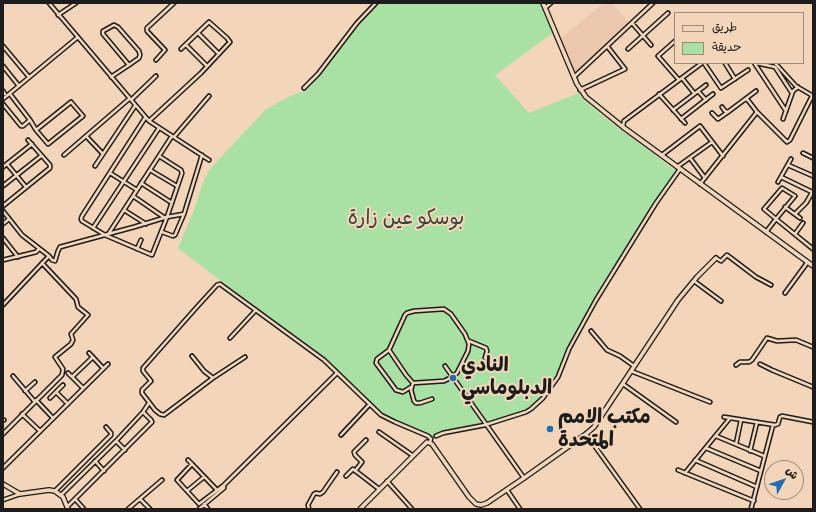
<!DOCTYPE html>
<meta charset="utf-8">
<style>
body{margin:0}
#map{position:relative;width:816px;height:512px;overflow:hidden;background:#f3d6ba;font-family:Caveat,"Playpen Sans Arabic",sans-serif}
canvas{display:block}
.frame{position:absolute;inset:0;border:4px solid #1c1c1c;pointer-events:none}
.legend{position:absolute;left:674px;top:12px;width:130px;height:52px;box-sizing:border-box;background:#f3d6ba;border:1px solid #9d8c7b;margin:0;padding:5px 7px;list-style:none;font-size:12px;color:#1c1c1c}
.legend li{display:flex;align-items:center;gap:8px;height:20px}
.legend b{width:20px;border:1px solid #9d8c7b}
.north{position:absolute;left:764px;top:460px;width:40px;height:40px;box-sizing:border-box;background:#f3d6ba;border:1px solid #9d8c7b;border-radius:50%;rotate:50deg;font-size:11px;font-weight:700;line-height:16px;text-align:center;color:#1c1c1c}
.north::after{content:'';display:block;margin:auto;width:14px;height:18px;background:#1f6fb2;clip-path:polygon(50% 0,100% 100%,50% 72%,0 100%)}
</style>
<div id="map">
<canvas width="816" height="512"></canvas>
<div class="frame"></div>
<ul class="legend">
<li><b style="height:5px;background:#f3d6ba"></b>طريق</li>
<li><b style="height:11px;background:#a9e1a5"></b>حديقة</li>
</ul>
<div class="north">ش</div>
</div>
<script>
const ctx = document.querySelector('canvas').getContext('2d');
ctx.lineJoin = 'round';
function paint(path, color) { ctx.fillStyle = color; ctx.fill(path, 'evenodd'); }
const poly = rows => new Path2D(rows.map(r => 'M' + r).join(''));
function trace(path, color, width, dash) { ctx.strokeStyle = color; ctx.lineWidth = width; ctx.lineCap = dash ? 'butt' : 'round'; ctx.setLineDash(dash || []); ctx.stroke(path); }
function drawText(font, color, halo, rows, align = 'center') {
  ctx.font = font + ' Caveat,"Playpen Sans Arabic",sans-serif'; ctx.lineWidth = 4; ctx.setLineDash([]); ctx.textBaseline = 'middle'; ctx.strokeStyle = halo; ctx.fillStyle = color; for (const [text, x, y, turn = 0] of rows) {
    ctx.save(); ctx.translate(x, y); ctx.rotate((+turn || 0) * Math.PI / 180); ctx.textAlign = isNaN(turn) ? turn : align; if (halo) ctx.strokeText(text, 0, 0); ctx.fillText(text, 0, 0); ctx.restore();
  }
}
paint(poly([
 [604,3,612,3,629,23,576,73,561,38]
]), '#ebc7ad');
paint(poly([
 [380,3,540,3,553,33,495,75,529,113,579,93,583,99,603,116,676,171,568,351,557,380,552,388,541,401,530,411,515,416,433,438,405,426,375,410,327,362,178,248,194,210,202,185,209,170,265,110,286,98,308,89,355,30]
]), '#a9e1a5');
const street = poly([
 [49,3,149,121,209,160],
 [545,8,551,3],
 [58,15,76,3],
 [632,23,651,45],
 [198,33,219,54],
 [675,41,658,56,679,80],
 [186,45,207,66],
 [3,46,29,77],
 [628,49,668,13],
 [156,60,165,50,147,31,147,28,174,3],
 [704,63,721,88,748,70],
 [725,63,735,79],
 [756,63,755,64,786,111],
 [756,63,775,67,792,93],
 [775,63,796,86,813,96],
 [3,66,19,86],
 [111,77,129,65,139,58,140,55,139,51,118,27,114,25,105,30,103,31,103,34,129,65],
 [574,77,653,3],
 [682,78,694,93],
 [304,88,318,74,357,23,376,3],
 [580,90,625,69,607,46],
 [3,91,5,94],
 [698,91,706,100],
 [10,94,30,120,36,130,48,144,83,116,71,102,36,130],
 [659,94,685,123],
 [3,99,78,37],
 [131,100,156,76],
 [744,100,747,99,757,112,787,142,790,140,812,96],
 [3,104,21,126,23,126,30,120],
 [722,107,725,111,728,112,756,91],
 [673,110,706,85],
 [712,113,718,119,728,112],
 [145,118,82,216,81,219,82,221,105,235,152,255,167,217,182,173,181,170,159,156],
 [681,119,713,94],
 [783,119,793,91,798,87],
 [149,121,201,73,230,42,227,38,209,22,181,49],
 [623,126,624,121,702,63],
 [86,136,103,154],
 [174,137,209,96],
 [803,153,813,158],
 [64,155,129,99],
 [662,155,700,126,723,156],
 [690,158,705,178],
 [7,164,26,187],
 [788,165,813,176],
 [95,166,135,106],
 [3,167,32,144],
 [677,167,712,142],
 [150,170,177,186],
 [110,173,137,190],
 [781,177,812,192],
 [778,182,791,159],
 [141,183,172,203],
 [700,184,757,112],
 [3,186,41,156],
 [133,196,165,218],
 [3,206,50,168,50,165,28,140],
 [785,207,800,218],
 [124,210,146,224],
 [3,211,22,235,49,256,3,305],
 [795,214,806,203,813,191],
 [3,224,9,219],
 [93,228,159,128],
 [162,232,173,236,175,235,184,214,202,155],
 [766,232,776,219,795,196,782,188,764,209,776,219,813,249],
 [109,233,172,136],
 [795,234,803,223],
 [3,238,18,257],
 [137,249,141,240],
 [49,256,52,260,55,261,58,251,60,247,134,227,167,217,184,214],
 [716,258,721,261,727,255,756,277,771,285],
 [3,260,36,252,39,249],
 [694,281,721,301],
 [785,293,807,263],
 [591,331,607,350,620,356,634,366],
 [230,338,256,310],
 [469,341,486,348,487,351,485,358],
 [389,350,406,375,413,383,444,381,450,378,457,373,468,351,469,344,465,334,451,314,444,309,414,311,407,313,405,315,389,350,377,359,376,363,396,390,403,392,411,387],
 [89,353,103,368],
 [192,356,204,371,213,378],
 [245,357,213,378,164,415,160,414,155,410,142,393,142,390,151,381,143,371,143,368,196,308,217,285,220,284,324,360,381,415,395,422,428,436,431,439,430,442],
 [760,364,772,370,813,387],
 [736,365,740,362,749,362,752,360,767,338,777,341,796,340,813,347],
 [445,366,524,478],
 [631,371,710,402],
 [68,373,83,388],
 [13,376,35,402],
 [72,377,93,357],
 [413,383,411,390,414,401,416,403,420,403,432,399],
 [623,384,676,422],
 [25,391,35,382],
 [56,392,68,404],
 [50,398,63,385],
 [36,400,53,418],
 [22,414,40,431],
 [724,417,775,425,778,424,780,417,782,416,813,422],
 [3,420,4,420],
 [379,432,412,455],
 [3,434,62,375,63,369,55,357,71,344,73,340,71,334,88,315,78,307,76,299,42,263],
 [586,434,640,509],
 [341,435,369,405],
 [436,436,443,433,485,425,526,412,531,409,543,398,558,377,569,349,596,300,656,203,680,169],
 [716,436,764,456],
 [116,441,125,450],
 [736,444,741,420],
 [706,448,761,471],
 [750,451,757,422],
 [188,460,192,464],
 [695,460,757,487],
 [95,461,104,471],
 [3,468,108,364],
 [678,470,754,501],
 [355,471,362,462,355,455,354,452,366,440],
 [685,473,730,418],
 [346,476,353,469,379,489],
 [204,477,187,491,199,504,224,485,337,373],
 [387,481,412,509],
 [507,490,520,509],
 [55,491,111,435,111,433,106,427],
 [187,491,177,480,192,464,217,490],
 [61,495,116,441,143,412,149,403],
 [75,499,84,509],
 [140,499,150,509],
 [3,500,20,494],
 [204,504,208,509],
 [67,507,152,422,151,420,143,412],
 [128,509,162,480],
 [199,509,224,488,224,485],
 [309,509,308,505,314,494,316,493,320,494,323,492,337,472],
 [751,509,773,425]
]);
const secondary = poly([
 [543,3,577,84,586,97,623,127,813,266],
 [3,484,20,494,49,490,55,491,63,497,68,509],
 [360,509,427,442,432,444,469,497,476,504,481,505,487,503,524,478,586,434,594,427,678,300,697,277,716,258]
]);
trace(street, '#1c1c1c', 5.5);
trace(secondary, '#1c1c1c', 6);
trace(street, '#f3d6ba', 2.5);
trace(secondary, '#f3d6ba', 3.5);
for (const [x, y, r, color] of [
 [453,378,4,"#1f6fb2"],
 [550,429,4,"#1f6fb2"]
]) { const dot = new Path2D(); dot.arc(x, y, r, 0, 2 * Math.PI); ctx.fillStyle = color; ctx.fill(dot); trace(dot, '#f3d6ba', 1.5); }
drawText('20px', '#384337', '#f3d6ba', [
 ["بوسكو عين زارة",406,219]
]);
drawText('bold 20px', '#1c1c1c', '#f3d6ba', [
 ["النادي",461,366],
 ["الدبلوماسي",461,389],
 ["مكتب الامم",558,418],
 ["المتحدة",558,441]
], 'left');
</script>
